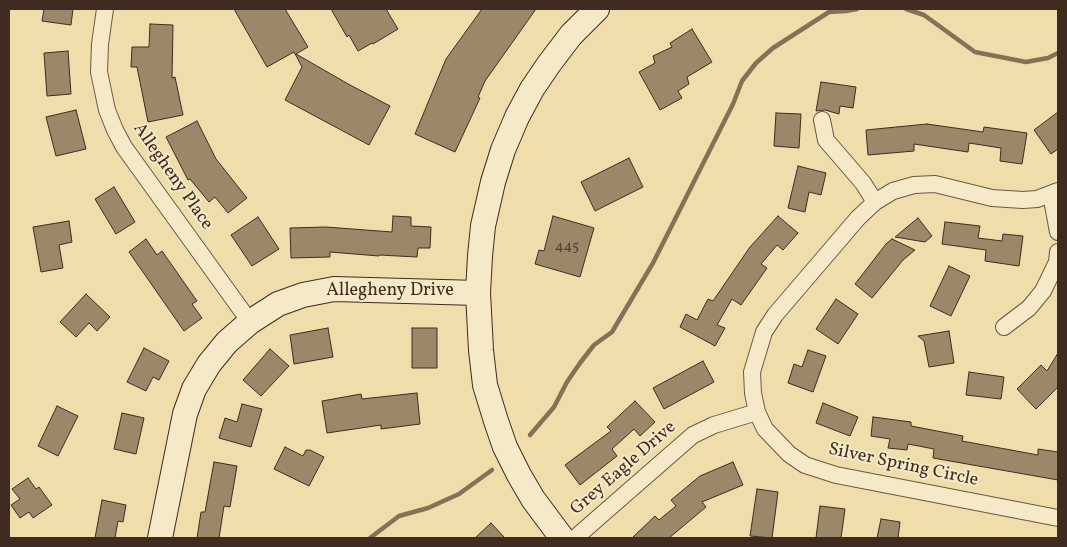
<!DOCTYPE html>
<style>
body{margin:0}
#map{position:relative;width:1067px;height:547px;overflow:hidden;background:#efddab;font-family:Vollkorn,serif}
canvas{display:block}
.frame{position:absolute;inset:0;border:10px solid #402b20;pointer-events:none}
</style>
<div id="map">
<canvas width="1067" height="547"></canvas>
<div class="frame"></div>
</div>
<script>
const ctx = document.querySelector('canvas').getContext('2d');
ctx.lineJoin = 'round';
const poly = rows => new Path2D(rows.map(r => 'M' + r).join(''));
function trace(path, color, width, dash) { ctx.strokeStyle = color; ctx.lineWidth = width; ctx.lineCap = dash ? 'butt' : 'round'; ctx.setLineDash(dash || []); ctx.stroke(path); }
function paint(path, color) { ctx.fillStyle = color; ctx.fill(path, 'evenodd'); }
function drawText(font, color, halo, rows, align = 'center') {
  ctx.font = font + ' Vollkorn,serif'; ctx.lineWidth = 4; ctx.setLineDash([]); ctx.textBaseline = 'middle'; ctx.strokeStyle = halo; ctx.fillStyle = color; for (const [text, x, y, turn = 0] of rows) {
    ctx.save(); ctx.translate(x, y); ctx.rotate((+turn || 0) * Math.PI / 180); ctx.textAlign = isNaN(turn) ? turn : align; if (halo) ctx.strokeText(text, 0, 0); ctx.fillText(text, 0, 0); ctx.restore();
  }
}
trace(poly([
 [906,9,924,15,975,52,1026,62,1048,58,1058,53],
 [530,435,554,407,567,382,580,363,594,345,612,332,653,263,733,104,742,81,756,63,773,48,829,12,846,11,857,9],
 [370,538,399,516,428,508,459,494,492,470]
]), '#867157', 4.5);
const building = poly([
 [44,9,73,9,71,25,42,21,44,9],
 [234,9,285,9,308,47,296,54,350,85,390,106,369,145,285,100,302,67,294,52,267,67,234,9],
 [331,9,386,9,398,29,373,44,372,43,358,51,349,35,347,37,331,9],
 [482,9,536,9,485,81,478,97,480,98,455,152,415,134,446,59,482,9],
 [150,24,173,25,172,78,175,77,183,115,148,122,137,67,131,67,132,47,149,47,150,24],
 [692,29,712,62,687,77,689,84,678,91,682,98,660,110,639,72,655,63,653,56,672,47,670,43,692,29],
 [68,51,71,94,47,96,44,53,68,51],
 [821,82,856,87,853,108,840,106,839,114,825,110,816,111,821,82],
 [76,110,86,149,56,156,46,117,76,110],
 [1058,112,1058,149,1051,154,1034,130,1058,112],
 [776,113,801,114,799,148,774,146,776,113],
 [197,121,216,159,247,198,228,213,215,197,209,202,190,179,188,180,166,137,197,121],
 [927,124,983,132,984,127,1027,133,1022,164,1000,161,1001,148,969,143,968,152,914,144,914,151,868,155,866,130,927,124],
 [629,158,643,187,595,211,581,182,629,158],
 [798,166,826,173,821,195,809,192,805,212,788,208,798,166],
 [114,187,135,222,116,234,95,199,114,187],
 [393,216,411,217,411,226,431,227,430,248,418,248,417,257,379,255,379,256,330,252,330,257,291,258,290,228,326,227,392,232,393,216],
 [553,216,594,228,580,277,535,264,539,250,544,251,553,216],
 [778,216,798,233,783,250,777,245,761,264,767,268,741,305,732,299,717,325,725,328,715,346,680,327,686,314,697,320,708,299,713,301,750,247,778,216],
 [258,217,279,249,252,266,231,235,258,217],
 [918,218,932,236,925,242,895,237,918,218],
 [69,221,72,242,59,245,63,268,41,272,33,227,69,221],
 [945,222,980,226,978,238,1002,241,1003,234,1023,236,1019,266,985,261,986,250,942,244,945,222],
 [146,239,157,255,162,251,197,301,192,304,202,318,184,331,129,252,146,239],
 [892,239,915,250,903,260,872,298,855,284,886,244,892,239],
 [949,266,970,276,951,316,930,306,949,266],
 [86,294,110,317,97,331,89,323,76,337,60,322,86,294],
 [836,299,858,314,838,344,816,329,836,299],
 [328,328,333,357,294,364,290,335,328,328],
 [412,328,437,328,437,368,412,368,412,328],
 [949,331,954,363,929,367,924,341,918,336,949,331],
 [144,348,169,361,159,380,153,377,146,391,127,382,144,348],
 [270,349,289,366,261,396,243,380,270,349],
 [808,350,826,356,813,392,788,383,794,364,802,367,808,350],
 [1058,353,1058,387,1036,409,1017,389,1041,365,1047,371,1058,353],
 [703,361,714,382,664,409,653,388,703,361],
 [969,372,1004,377,1001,399,966,395,969,372],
 [417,393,420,424,381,429,381,425,327,433,322,401,361,394,362,399,417,393],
 [635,401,655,422,640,436,634,429,612,449,617,456,580,485,565,465,611,431,607,427,635,401],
 [823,403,858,417,850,436,816,423,823,403],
 [242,404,262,409,251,447,219,438,225,418,237,422,242,404],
 [57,406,78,416,58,456,38,446,57,406],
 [122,413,144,418,136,454,114,449,122,413],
 [873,417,911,422,911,426,963,436,962,441,1038,455,1038,449,1058,452,1058,480,933,458,934,449,908,444,907,450,888,448,890,439,871,436,873,417],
 [285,447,303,456,306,450,310,450,324,457,309,486,274,469,285,447],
 [214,462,237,466,230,507,224,506,219,538,197,538,201,512,205,512,214,462],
 [733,462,743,485,702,502,706,507,669,538,632,538,655,516,659,520,676,506,671,500,700,476,733,462],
 [28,478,36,489,39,487,52,505,33,518,29,512,20,518,11,505,20,499,12,489,28,478],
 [757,489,778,492,772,538,750,536,757,489],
 [102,500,126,505,123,522,118,521,115,538,95,538,102,500],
 [820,506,845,509,841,538,816,538,820,506],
 [881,519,900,522,898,538,877,538,881,519],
 [491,523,505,538,475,538,491,523]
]);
paint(building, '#9b8868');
trace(building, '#402b20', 1);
const street = poly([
 [105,9,100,44,99,72,107,110,115,130,124,147,250,322],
 [822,120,826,140,863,183,875,202],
 [1058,191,1037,199,1023,200,992,198,935,184,914,185,893,191,875,202,858,218,775,315,764,332,752,372,753,393,757,412,765,429,789,454,805,465,836,475,1058,518],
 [1051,194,1058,232],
 [1004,327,1029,308,1043,291,1057,262,1058,252],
 [575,538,693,435,714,425,757,412]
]);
const secondary = poly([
 [160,538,185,414,194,389,209,364,227,342,250,322,278,304,303,295,334,289,478,293],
 [562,538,533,499,519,475,505,447,496,421,485,385,481,350,478,293,480,256,483,226,493,182,503,150,517,117,532,89,549,64,571,35,597,9]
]);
trace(street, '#6c5843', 18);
trace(secondary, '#402b20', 26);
trace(street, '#f5e9c8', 16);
trace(secondary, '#f5e9c8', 24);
drawText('15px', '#574232', null, [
 ["445",567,247]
]);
drawText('18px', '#402b20', '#f5e9c8', [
 ["Allegheny Place",172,177,55],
 ["Allegheny Drive",390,292],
 ["Silver Spring Circle",903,466,12],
 ["Grey Eagle Drive",624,469,-41]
]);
</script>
